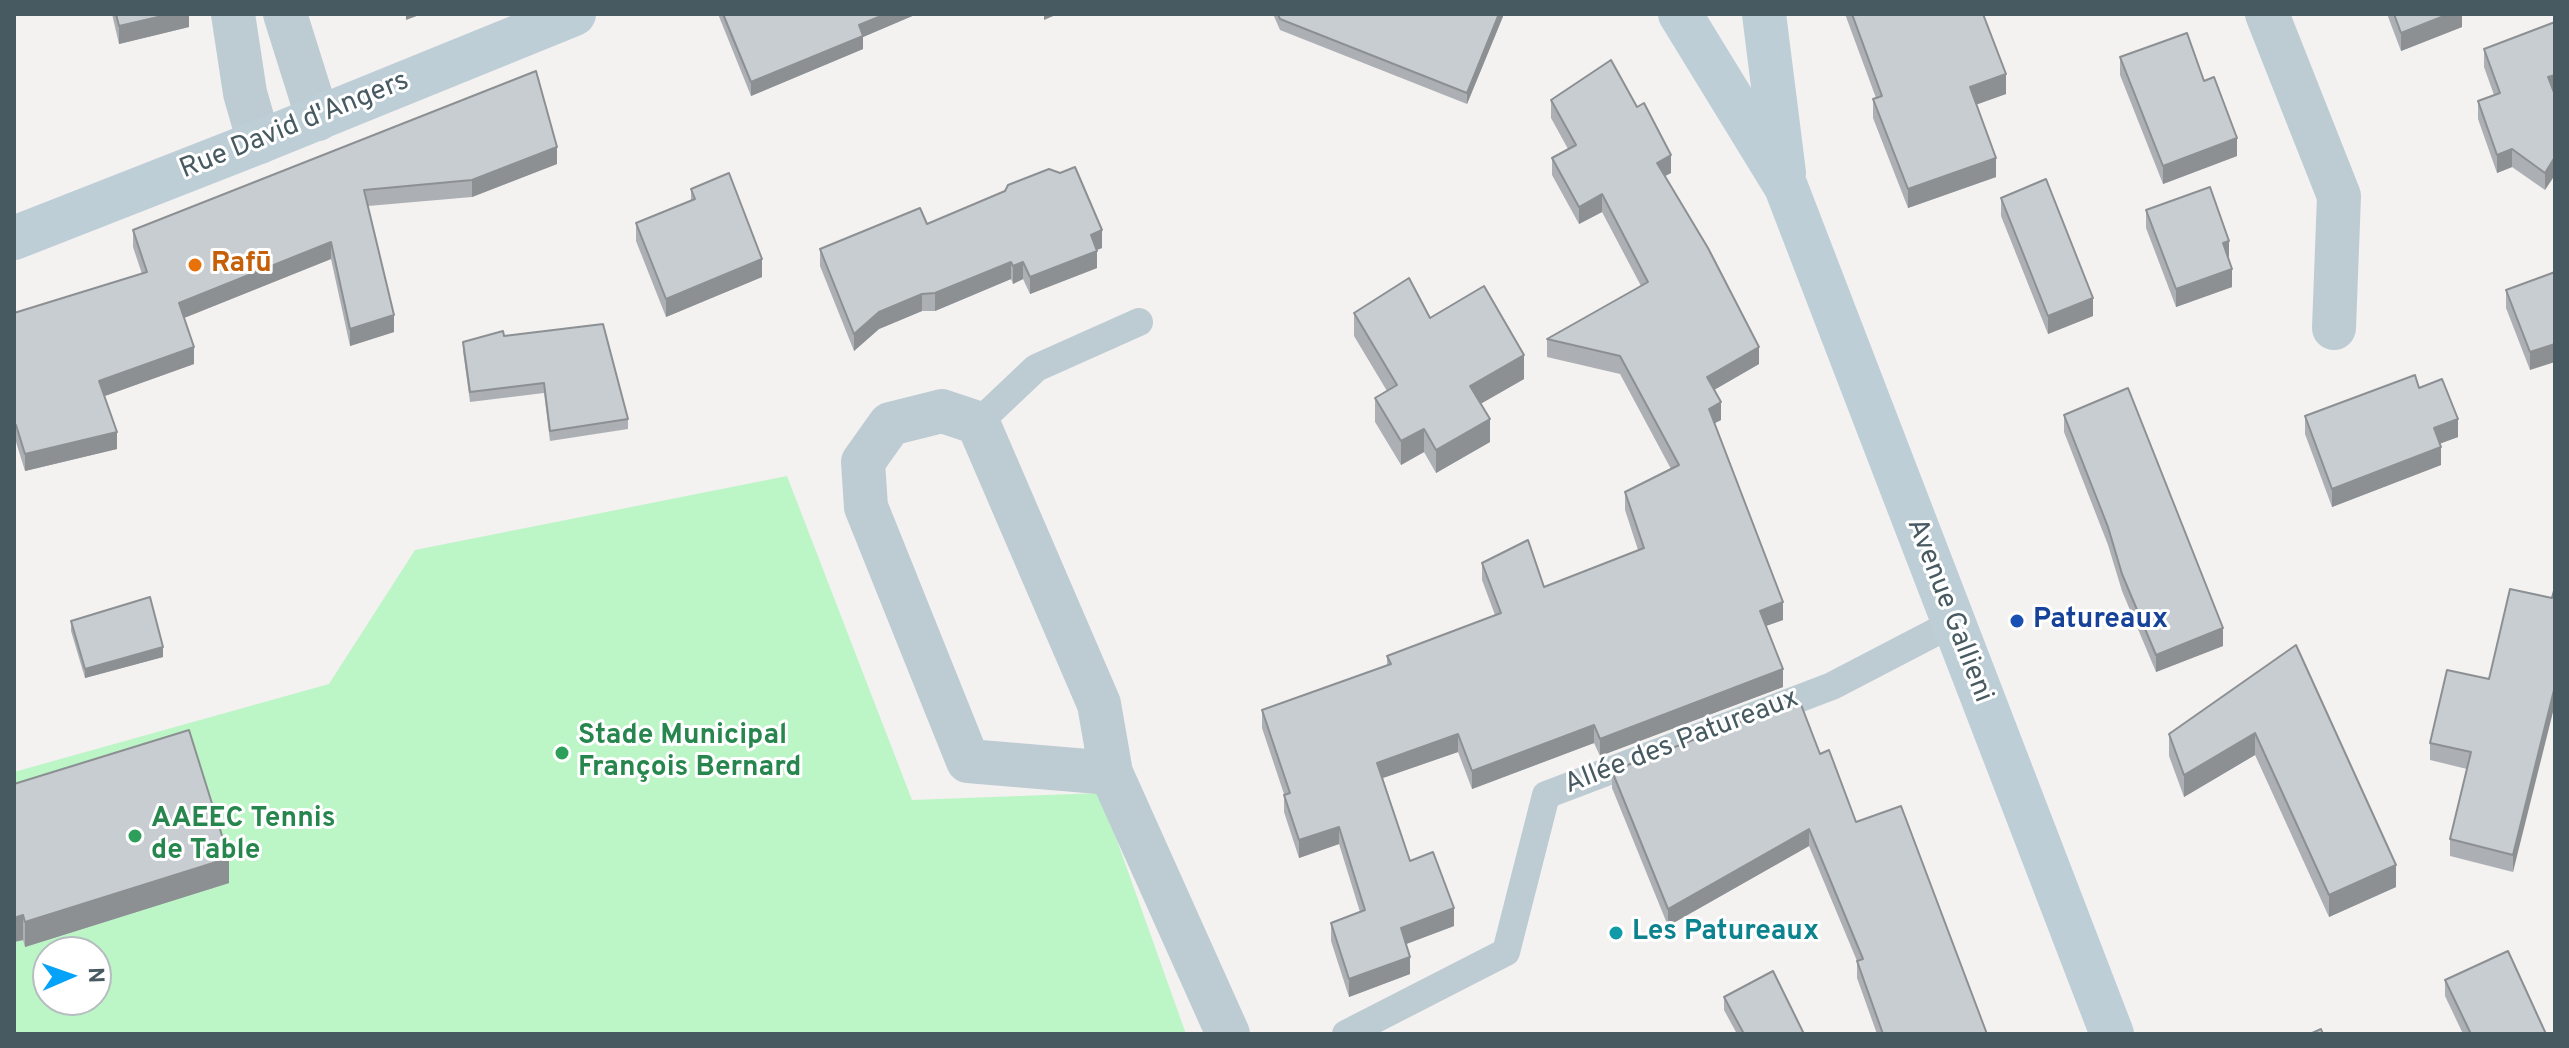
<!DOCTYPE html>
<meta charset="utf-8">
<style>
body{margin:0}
#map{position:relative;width:2569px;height:1048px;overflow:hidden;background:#f4f1f1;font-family:Overpass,sans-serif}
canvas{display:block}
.frame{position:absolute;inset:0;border:16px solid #475a61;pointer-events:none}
.north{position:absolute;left:32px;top:936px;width:80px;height:80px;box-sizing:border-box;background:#fff;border:2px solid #b5bdc0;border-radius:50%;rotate:88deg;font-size:22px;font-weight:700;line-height:32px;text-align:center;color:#475a61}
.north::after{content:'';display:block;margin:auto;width:28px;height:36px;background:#05a2f9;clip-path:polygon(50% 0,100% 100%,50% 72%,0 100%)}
</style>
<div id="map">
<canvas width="2569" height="1048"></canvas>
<div class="frame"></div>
<div class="north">N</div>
</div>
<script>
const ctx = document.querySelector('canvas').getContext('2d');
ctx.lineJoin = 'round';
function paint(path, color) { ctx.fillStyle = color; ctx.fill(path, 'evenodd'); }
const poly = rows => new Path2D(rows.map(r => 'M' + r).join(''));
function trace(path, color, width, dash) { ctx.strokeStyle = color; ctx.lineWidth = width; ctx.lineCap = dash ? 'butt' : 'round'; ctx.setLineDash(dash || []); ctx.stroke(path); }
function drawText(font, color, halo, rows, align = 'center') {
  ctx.font = font + ' Overpass,sans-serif'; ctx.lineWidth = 6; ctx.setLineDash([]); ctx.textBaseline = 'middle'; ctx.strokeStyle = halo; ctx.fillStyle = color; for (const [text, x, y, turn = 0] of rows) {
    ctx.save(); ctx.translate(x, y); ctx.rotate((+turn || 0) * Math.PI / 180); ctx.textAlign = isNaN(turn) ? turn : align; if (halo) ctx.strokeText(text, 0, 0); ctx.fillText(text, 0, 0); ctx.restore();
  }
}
paint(poly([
 [787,476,912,800,1100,793,1186,1034,14,1034,14,772,329,684,415,550],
 [48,952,96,952,96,1000,48,1000]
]), '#bcf5c6');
trace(poly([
 [978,423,1036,368,1139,322],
 [1346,1034,1506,952,1546,795,1832,686,1953,623]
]), '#bdccd2', 28);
trace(poly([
 [233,14,245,93,259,142],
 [285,14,318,119],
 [2267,14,2339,196,2334,328],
 [1111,773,968,761,866,507,863,462,890,424,942,411,978,423,1099,704,1111,773,1228,1034]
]), '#bdccd2', 44);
trace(poly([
 [1680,14,1786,187,2112,1034],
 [1764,14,1784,173],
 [14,238,259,142,574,14]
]), '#bdced7', 44);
paint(poly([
 [112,14,189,14,189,27,119,44],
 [718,14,917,14,863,37,863,49,751,96],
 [1273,14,1504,14,1467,104,1280,30],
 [1845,14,1983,14,2006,94,1976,104,1996,177,1908,208,1873,118,1873,99,1876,98],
 [2387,14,2462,14,2462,27,2401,51],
 [2555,22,2555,93,2545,190,2512,167,2497,173,2478,119,2478,101,2494,95,2484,67,2484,49],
 [2120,57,2204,81,2237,156,2163,184,2120,75],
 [536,71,557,164,472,197,368,206,394,332,350,346,331,259,184,318,194,364,105,396,117,449,25,471,16,442,14,442,14,313,142,274,133,247,133,230],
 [1551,100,1671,173,1665,176,1759,364,1714,390,1721,420,1715,423,1783,620,1766,626,1783,687,1600,756,1594,743,1472,789,1458,752,1383,778,1410,861,1454,926,1406,944,1410,974,1349,997,1331,941,1331,923,1360,912,1339,844,1299,858,1284,812,1284,794,1262,728,1262,710,1387,666,1387,656,1495,615,1482,580,1482,563,1544,587,1638,550,1625,510,1625,492,1671,469,1620,374,1547,357,1547,339,1641,286,1602,212,1579,224,1552,175,1552,158,1568,149,1551,118],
 [691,189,762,277,666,317,636,241,636,223,691,201],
 [1005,191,1102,248,1097,250,1097,268,1030,294,1023,279,1013,284,1011,279,935,311,922,311,879,329,854,351,820,266,820,249,927,224],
 [2001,198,2093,316,2048,334,2001,216],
 [2146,210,2229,259,2232,287,2176,307,2146,228],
 [2555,272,2530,370,2506,308,2506,290],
 [1354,313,1430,318,1524,379,1480,404,1490,442,1436,473,1424,452,1401,465,1375,422,1375,398,1387,391,1354,336],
 [504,336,628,419,628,429,550,441,544,393,470,402,463,351,463,342],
 [2419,388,2458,437,2440,443,2441,465,2332,507,2305,434,2305,416],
 [2064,415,2223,646,2156,672,2122,591,2108,545,2064,432],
 [2552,598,2513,872,2450,856,2450,839,2467,769,2430,760,2430,743,2489,679],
 [71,621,163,657,85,678,71,631],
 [2296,645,2396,887,2329,917,2255,755,2184,797,2169,756,2169,734],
 [1820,754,1856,822,1987,1034,1877,1034,1857,978,1857,961,1809,846,1668,926,1612,788,1612,771],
 [14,784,229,883,25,947,23,940,14,942],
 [2445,980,2546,1034,2463,1034,2445,996],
 [1724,997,1804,1034,1737,1034,1724,1010]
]), '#acb0b5');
paint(poly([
 [171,14,189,14,189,27,119,44,119,26],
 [406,14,422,14,406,20],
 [886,14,917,14,863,37,863,49,751,96,751,82,859,25],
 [1044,14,1058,14,1044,20],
 [1499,14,1504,14,1467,104,1467,93],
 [2449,14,2462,14,2462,27,2401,51,2401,33],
 [2006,74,2006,94,1970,107,1970,87],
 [2555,75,2555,93,2548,95,2548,77],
 [2237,138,2237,156,2163,184,2163,166],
 [557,147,557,164,472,197,472,180],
 [2512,149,2512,167,2497,173,2497,155],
 [1671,155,1671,173,1657,180,1657,163],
 [2555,157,2555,175,2545,190,2545,173],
 [1996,158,1996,177,1908,208,1908,189],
 [1602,194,1602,212,1579,224,1579,207],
 [1102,230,1102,248,1091,252,1091,235],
 [2229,241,2229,259,2223,261,2223,243],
 [331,242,331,259,179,320,179,303],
 [1097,251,1097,268,1030,294,1030,277],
 [762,259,762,277,666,317,666,299],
 [1011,262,1011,279,935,311,935,293],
 [1023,262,1023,279,1013,284,1013,266],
 [2232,269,2232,287,2176,307,2176,289],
 [922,294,922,311,879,329,854,351,854,334,879,312],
 [2093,298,2093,316,2048,334,2048,316],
 [394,315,394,332,350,346,350,329],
 [2555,344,2555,362,2530,370,2530,352],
 [194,347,194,364,99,398,99,381],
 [1759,347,1759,364,1707,394,1707,377],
 [1524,355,1524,379,1470,410,1470,386],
 [1721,402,1721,420,1709,426,1709,409],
 [1490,419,1490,442,1436,473,1436,450],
 [2458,419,2458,437,2434,446,2434,428],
 [14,425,16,425,16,442,14,442],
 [1424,429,1424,452,1401,465,1401,441],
 [117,432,117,449,25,471,25,454],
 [2441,447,2441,465,2332,507,2332,489],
 [1783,602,1783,620,1760,628,1760,611],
 [2223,628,2223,646,2156,672,2156,655],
 [163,647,163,657,85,678,85,669],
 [1783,669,1783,687,1600,756,1600,739],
 [2555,686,2555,704,2513,872,2513,855],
 [1594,725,1594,743,1472,789,1472,771],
 [2255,733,2255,755,2184,797,2184,775],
 [1458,734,1458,752,1377,780,1377,763],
 [1339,827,1339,844,1299,858,1299,840],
 [1809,829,1809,846,1668,926,1668,909],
 [229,858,229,883,25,947,25,922],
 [2396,865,2396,887,2329,917,2329,895],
 [1454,908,1454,926,1401,946,1401,928],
 [23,915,23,940,14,942,14,918],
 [1410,957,1410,974,1349,997,1349,979]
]), '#8c9093');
const building = poly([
 [116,14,171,14,119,26,116,14],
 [723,14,886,14,859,25,863,36,751,82,723,14],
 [1278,14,1499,14,1467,93,1280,19,1278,14],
 [1852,14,1983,14,2006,74,1970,87,1996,158,1908,189,1873,99,1882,96,1852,14],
 [2394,14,2449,14,2401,33,2394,14],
 [2555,22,2555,75,2548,77,2555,95,2555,157,2545,173,2512,149,2497,155,2478,101,2500,93,2484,49,2555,22],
 [2187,33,2204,81,2214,77,2237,138,2163,166,2120,57,2187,33],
 [1611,60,1637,107,1644,103,1671,155,1657,163,1708,248,1759,347,1707,377,1721,402,1709,409,1783,602,1760,611,1783,669,1600,739,1594,725,1472,771,1458,734,1377,763,1410,861,1433,852,1454,908,1401,928,1410,957,1349,979,1331,923,1365,910,1339,827,1299,840,1284,795,1290,793,1262,710,1391,664,1387,656,1501,613,1482,563,1528,540,1544,587,1644,548,1625,492,1679,465,1620,356,1547,339,1648,282,1602,194,1579,207,1552,158,1576,145,1551,100,1611,60],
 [536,71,557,147,472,180,364,190,394,315,350,329,331,242,179,303,194,347,99,381,117,432,25,454,16,425,14,425,14,313,147,272,133,230,536,71],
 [1075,167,1102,230,1091,235,1097,251,1030,277,1023,262,1013,266,1011,262,935,293,922,294,879,312,854,334,820,249,920,208,927,224,1005,191,1008,185,1049,169,1060,173,1075,167],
 [729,173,762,259,666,299,636,223,695,199,691,189,729,173],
 [2046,179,2093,298,2048,316,2001,198,2046,179],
 [2210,187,2229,241,2223,243,2232,269,2176,289,2146,210,2210,187],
 [2555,272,2555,344,2530,352,2506,290,2555,272],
 [1409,278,1430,318,1484,286,1524,355,1470,386,1490,419,1436,450,1424,429,1401,441,1375,398,1397,385,1354,313,1409,278],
 [603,324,628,419,550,431,544,383,470,392,463,342,503,331,504,336,603,324],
 [2415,375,2419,388,2442,379,2458,419,2434,428,2441,447,2332,489,2305,416,2415,375],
 [2128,388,2223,628,2156,655,2122,574,2108,527,2064,415,2128,388],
 [2555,587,2555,686,2513,855,2450,839,2471,752,2430,743,2447,670,2489,679,2510,589,2552,598,2555,587],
 [150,597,163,647,85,669,71,621,150,597],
 [2296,645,2396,865,2329,895,2255,733,2184,775,2169,734,2296,645],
 [1795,701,1796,703,1800,702,1820,754,1829,750,1856,822,1901,806,1987,1034,1883,1034,1857,961,1863,959,1809,829,1668,909,1612,771,1795,701],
 [189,730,229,858,25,922,23,915,14,918,14,784,189,730],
 [2508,951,2546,1034,2471,1034,2445,980,2508,951],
 [1773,971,1804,1034,1744,1034,1724,997,1773,971],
 [2321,1029,2323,1034,2310,1034,2321,1029]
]);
paint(building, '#c8cdd2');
trace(building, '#8c9093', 2);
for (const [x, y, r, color] of [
 [195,265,8,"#e8710a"],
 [2017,621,8,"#1a4fb4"],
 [562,753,8,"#2e9e5b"],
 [135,836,8,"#2e9e5b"],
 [1616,933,8,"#0f9aa8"]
]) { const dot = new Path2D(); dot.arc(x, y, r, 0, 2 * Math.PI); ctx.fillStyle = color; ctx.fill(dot); trace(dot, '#fff', 3); }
drawText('28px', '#475a61', '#fff', [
 ["Rue David d'Angers",295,127,-22],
 ["Avenue Gallieni",1948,611,69],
 ["Allée des Patureaux",1682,743,-21]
]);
drawText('bold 28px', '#c56008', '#fff', [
 ["Rafū",211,265]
], 'left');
drawText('bold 28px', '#164399', '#fff', [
 ["Patureaux",2033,621]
], 'left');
drawText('bold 28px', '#27864d', '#fff', [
 ["Stade Municipal",578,737],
 ["François Bernard",578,769],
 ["AAEEC Tennis",151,820],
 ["de Table",151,852]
], 'left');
drawText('bold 28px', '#0d838f', '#fff', [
 ["Les Patureaux",1632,933]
], 'left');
</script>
